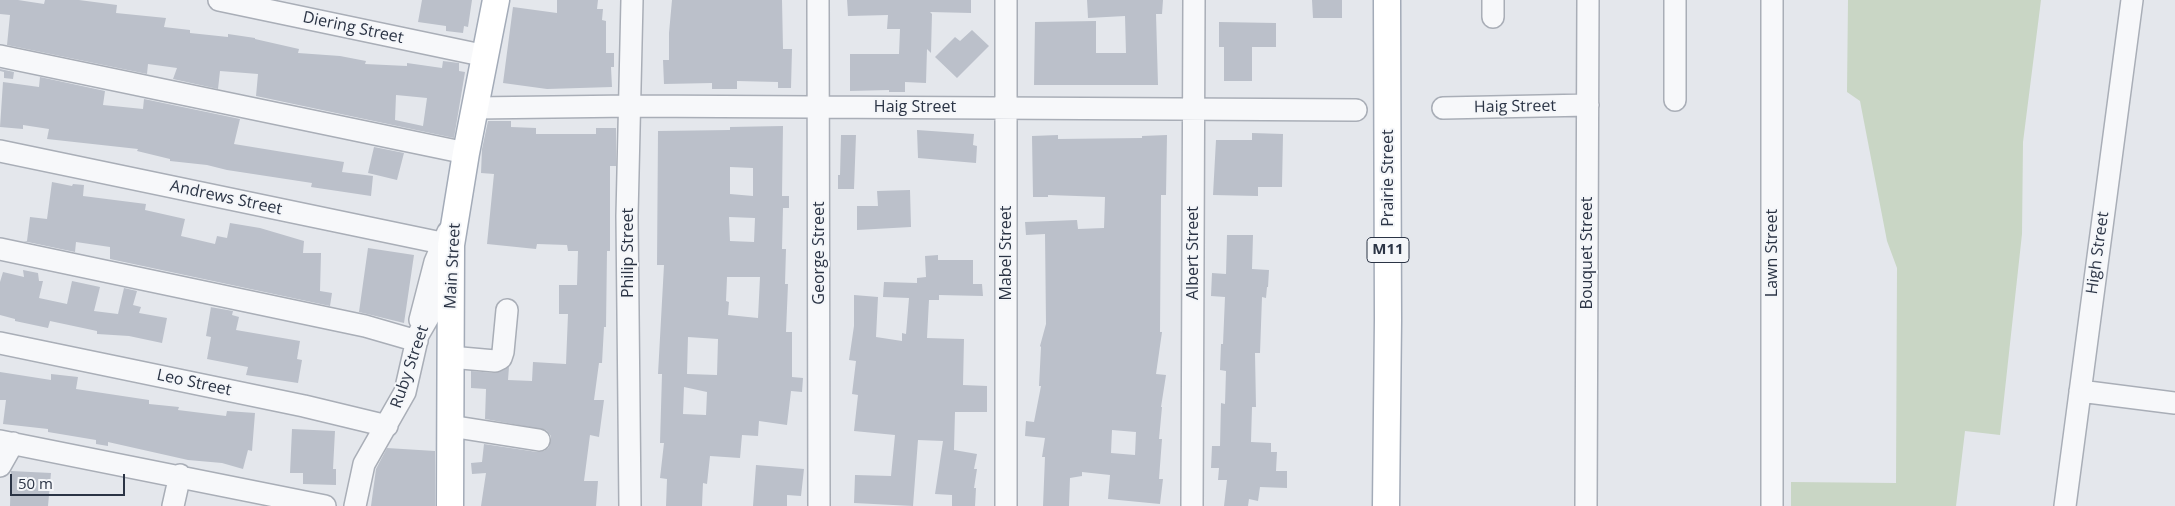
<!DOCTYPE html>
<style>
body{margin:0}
#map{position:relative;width:2175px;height:506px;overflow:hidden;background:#e4e7ec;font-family:"Open Sans",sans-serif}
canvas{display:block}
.scale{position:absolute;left:10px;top:474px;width:115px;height:22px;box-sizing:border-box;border:2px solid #2b3445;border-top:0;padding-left:6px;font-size:15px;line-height:18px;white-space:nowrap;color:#2b3445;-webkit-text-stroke:4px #f4f6f9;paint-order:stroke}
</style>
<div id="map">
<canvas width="2175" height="506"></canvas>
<div class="scale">50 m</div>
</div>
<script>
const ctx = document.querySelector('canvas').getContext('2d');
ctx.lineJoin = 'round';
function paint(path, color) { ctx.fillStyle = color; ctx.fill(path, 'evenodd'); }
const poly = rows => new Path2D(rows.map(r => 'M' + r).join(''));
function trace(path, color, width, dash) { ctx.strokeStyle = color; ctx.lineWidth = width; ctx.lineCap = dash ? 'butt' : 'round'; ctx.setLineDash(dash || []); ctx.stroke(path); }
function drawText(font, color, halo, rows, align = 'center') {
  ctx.font = font + ' "Open Sans",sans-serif'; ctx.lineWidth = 4; ctx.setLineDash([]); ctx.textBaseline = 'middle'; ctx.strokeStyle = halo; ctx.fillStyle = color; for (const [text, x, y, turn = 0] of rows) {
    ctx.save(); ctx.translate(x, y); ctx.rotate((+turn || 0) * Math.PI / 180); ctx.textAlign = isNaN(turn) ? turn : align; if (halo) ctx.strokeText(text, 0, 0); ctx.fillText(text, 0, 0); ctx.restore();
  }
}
paint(poly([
 [1848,0,2041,0,2023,142,2022,234,2000,435,1965,431,1956,506,1791,506,1791,482,1896,483,1897,268,1887,241,1860,101,1847,92]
]), '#c9d6c5');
paint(poly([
 [0,0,18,0,44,4,45,0,79,0,117,5,116,13,166,18,164,27,190,30,190,33,228,37,228,34,255,38,255,39,299,49,298,53,340,56,366,61,365,64,407,66,407,63,442,68,443,61,459,63,459,71,465,72,454,138,256,96,258,74,220,71,218,89,173,79,177,68,148,64,147,74,7,45,10,15,0,14],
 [396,95,427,98,423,126,395,120],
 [422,0,472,0,468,27,464,26,463,33,446,31,446,26,418,22],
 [557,0,598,0,597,9,603,9,602,20,606,21,606,53,614,53,614,67,611,67,612,87,547,89,503,83,513,7,557,13],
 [672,0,782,0,783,49,792,49,791,88,778,88,778,82,737,81,737,89,712,89,712,83,664,84,663,60,669,60,669,33],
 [847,0,971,0,971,13,930,12,932,14,931,53,927,49,926,83,905,82,905,92,889,92,889,90,850,91,850,54,899,54,900,29,887,29,888,15,848,16],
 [1087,0,1163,0,1162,14,1156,14,1158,85,1034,85,1035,22,1096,21,1096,53,1126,53,1125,16,1088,18],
 [1312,0,1342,0,1342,18,1313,18],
 [1219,22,1276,23,1276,47,1252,47,1252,81,1224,81,1224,47,1219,47],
 [972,30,989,46,957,78,935,57,955,37,960,41],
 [0,69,14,72,13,79,4,78,4,72,0,71],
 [40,77,105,91,103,105,143,109,144,99,240,119,234,144,344,162,342,172,373,176,371,196,311,187,312,183,227,170,207,165,170,161,170,159,137,151,138,149,47,139,49,129,23,125,23,129,0,127,3,82,39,87],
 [488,121,511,121,511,127,536,128,536,134,596,134,596,128,616,128,616,166,610,166,610,251,607,251,606,327,604,327,602,363,599,363,594,400,604,400,599,437,590,435,584,481,598,481,596,506,481,506,486,473,472,474,471,463,482,462,484,444,537,452,544,451,549,447,551,436,546,430,485,419,486,389,471,388,471,371,494,373,509,367,508,380,532,381,533,362,566,364,568,314,559,314,559,285,577,285,578,251,568,251,567,245,537,244,536,249,487,244,494,174,481,173,482,149],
 [783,126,782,196,789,196,789,208,783,208,782,249,786,249,785,284,788,284,786,332,792,332,792,377,803,378,802,392,791,391,787,425,759,421,758,436,742,435,740,458,710,456,707,484,703,483,702,506,666,506,667,479,660,478,664,443,660,443,662,374,658,374,664,265,657,265,658,131,730,130,730,127],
 [730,167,753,168,753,196,730,194],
 [729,217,755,218,754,242,730,241],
 [727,277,760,277,758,318,728,315,729,302,726,301],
 [688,337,718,339,717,375,687,374],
 [684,387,707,392,706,415,683,414],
 [917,130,974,134,973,145,977,146,976,163,918,158],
 [1252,133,1283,134,1282,187,1258,187,1258,196,1213,195,1216,140,1252,140],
 [841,135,856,135,854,189,838,189,838,175,840,175],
 [1058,135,1058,139,1142,138,1142,136,1167,135,1166,195,1161,195,1160,332,1162,332,1156,374,1166,375,1161,407,1162,407,1159,439,1162,439,1159,479,1163,479,1160,504,1108,499,1110,475,1082,472,1082,476,1070,478,1069,506,1043,506,1045,457,1042,457,1045,438,1025,436,1026,421,1034,422,1041,386,1039,386,1041,347,1040,346,1046,324,1045,234,1026,235,1025,222,1077,220,1078,229,1104,228,1105,197,1048,195,1048,197,1033,197,1032,136],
 [1112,430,1136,432,1135,455,1111,453],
 [374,147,404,153,397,180,368,173],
 [52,182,72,186,73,184,84,185,83,196,146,204,145,210,185,219,181,236,215,244,217,236,227,238,230,223,260,228,304,241,303,253,321,253,320,291,332,293,330,306,110,259,110,247,76,242,75,252,23,241,27,241,30,217,47,219],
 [910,190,911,227,857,230,857,206,878,206,877,191],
 [1227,235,1253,235,1252,269,1269,270,1268,287,1267,287,1266,298,1262,297,1260,353,1255,353,1256,407,1252,407,1251,442,1271,443,1271,452,1277,452,1276,471,1287,471,1287,488,1260,487,1258,501,1249,499,1248,506,1224,506,1227,480,1218,480,1219,468,1211,468,1212,446,1220,446,1221,403,1225,404,1226,371,1220,370,1221,344,1223,344,1225,297,1211,296,1212,273,1226,274],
 [368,248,414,255,404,323,359,312],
 [938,255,938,260,973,260,973,284,982,284,983,296,939,295,939,300,929,300,927,338,964,339,963,385,987,386,987,412,955,412,954,450,977,454,974,469,977,469,974,488,976,488,975,506,952,506,952,495,935,494,943,441,918,440,913,506,854,503,855,475,891,476,895,435,854,431,858,395,852,394,856,361,849,360,854,326,854,295,878,297,876,337,902,341,902,333,906,334,909,298,883,297,884,282,917,283,917,278,926,277,925,256],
 [23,270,38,273,39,281,43,281,39,298,67,304,72,281,100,287,94,311,118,314,124,288,137,291,133,305,141,307,139,313,167,318,162,343,129,336,97,334,97,331,50,321,48,328,15,321,15,319,0,315,0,282,3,272,24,277],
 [210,307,233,311,232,315,239,317,236,330,300,341,297,359,302,360,298,383,246,375,248,367,207,359,211,337,206,336,211,307],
 [0,372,51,380,51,374,78,377,76,389,149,400,149,404,179,407,178,410,226,416,227,411,255,413,252,451,248,450,243,469,222,463,188,460,108,442,108,446,96,444,96,440,48,432,48,429,3,424,6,400,0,400],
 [292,429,335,431,333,469,336,469,336,485,303,484,303,473,290,473],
 [387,448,435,451,435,506,371,506,376,469],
 [756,465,804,469,801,496,787,495,787,506,753,506],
 [11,471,51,473,48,506,10,506]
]), '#bbc0ca');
const minor = poly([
 [219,0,486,56],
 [818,0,819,506],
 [1675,0,1675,100],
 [1493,17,1493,0],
 [0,56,466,153],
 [475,108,631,106,1356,110],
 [1443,108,1588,105],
 [0,151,451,245],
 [0,249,365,326,417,341],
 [420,320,435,262,448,232],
 [0,343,304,406,387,426],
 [450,357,495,361,501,358,503,352,507,310],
 [2080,391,2175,403],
 [450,426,539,440],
 [0,441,325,506],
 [0,466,13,443],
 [173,506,180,475],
 [355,506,364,464,405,392,418,335,436,304,451,289],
 [630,506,627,216,632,0],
 [1006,506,1006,0],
 [1192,506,1194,0],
 [1586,506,1588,0],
 [1772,506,1772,0],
 [2065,506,2132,0]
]);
const major = poly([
 [450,506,451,245,466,153,496,0],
 [1386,506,1388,320,1387,0]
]);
trace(minor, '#a9aeb7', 24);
trace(major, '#a3abb8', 29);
trace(minor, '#f7f8fa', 21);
trace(major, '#fff', 26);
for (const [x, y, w] of [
 [1388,250,42]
]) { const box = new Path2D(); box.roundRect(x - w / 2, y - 12.5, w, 25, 4); ctx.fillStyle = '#f4f6f9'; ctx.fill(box); trace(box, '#2b3445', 1); }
drawText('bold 15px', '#2b3445', null, [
 ["M11",1388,250]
]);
drawText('16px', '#2b3445', '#f4f6f9', [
 ["Diering Street",353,28,12],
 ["Haig Street",915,107],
 ["Haig Street",1515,107,-1],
 ["Prairie Street",1388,178,-90],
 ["Andrews Street",226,198,12],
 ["Philip Street",628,253,-90],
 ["George Street",819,253,-90],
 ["Mabel Street",1006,253,-90],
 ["Albert Street",1193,253,-90],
 ["Bouquet Street",1587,253,-90],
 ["Lawn Street",1772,253,-90],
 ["High Street",2098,253,-82],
 ["Main Street",453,266,-87],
 ["Ruby Street",410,367,-71],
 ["Leo Street",194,383,12]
]);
</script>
